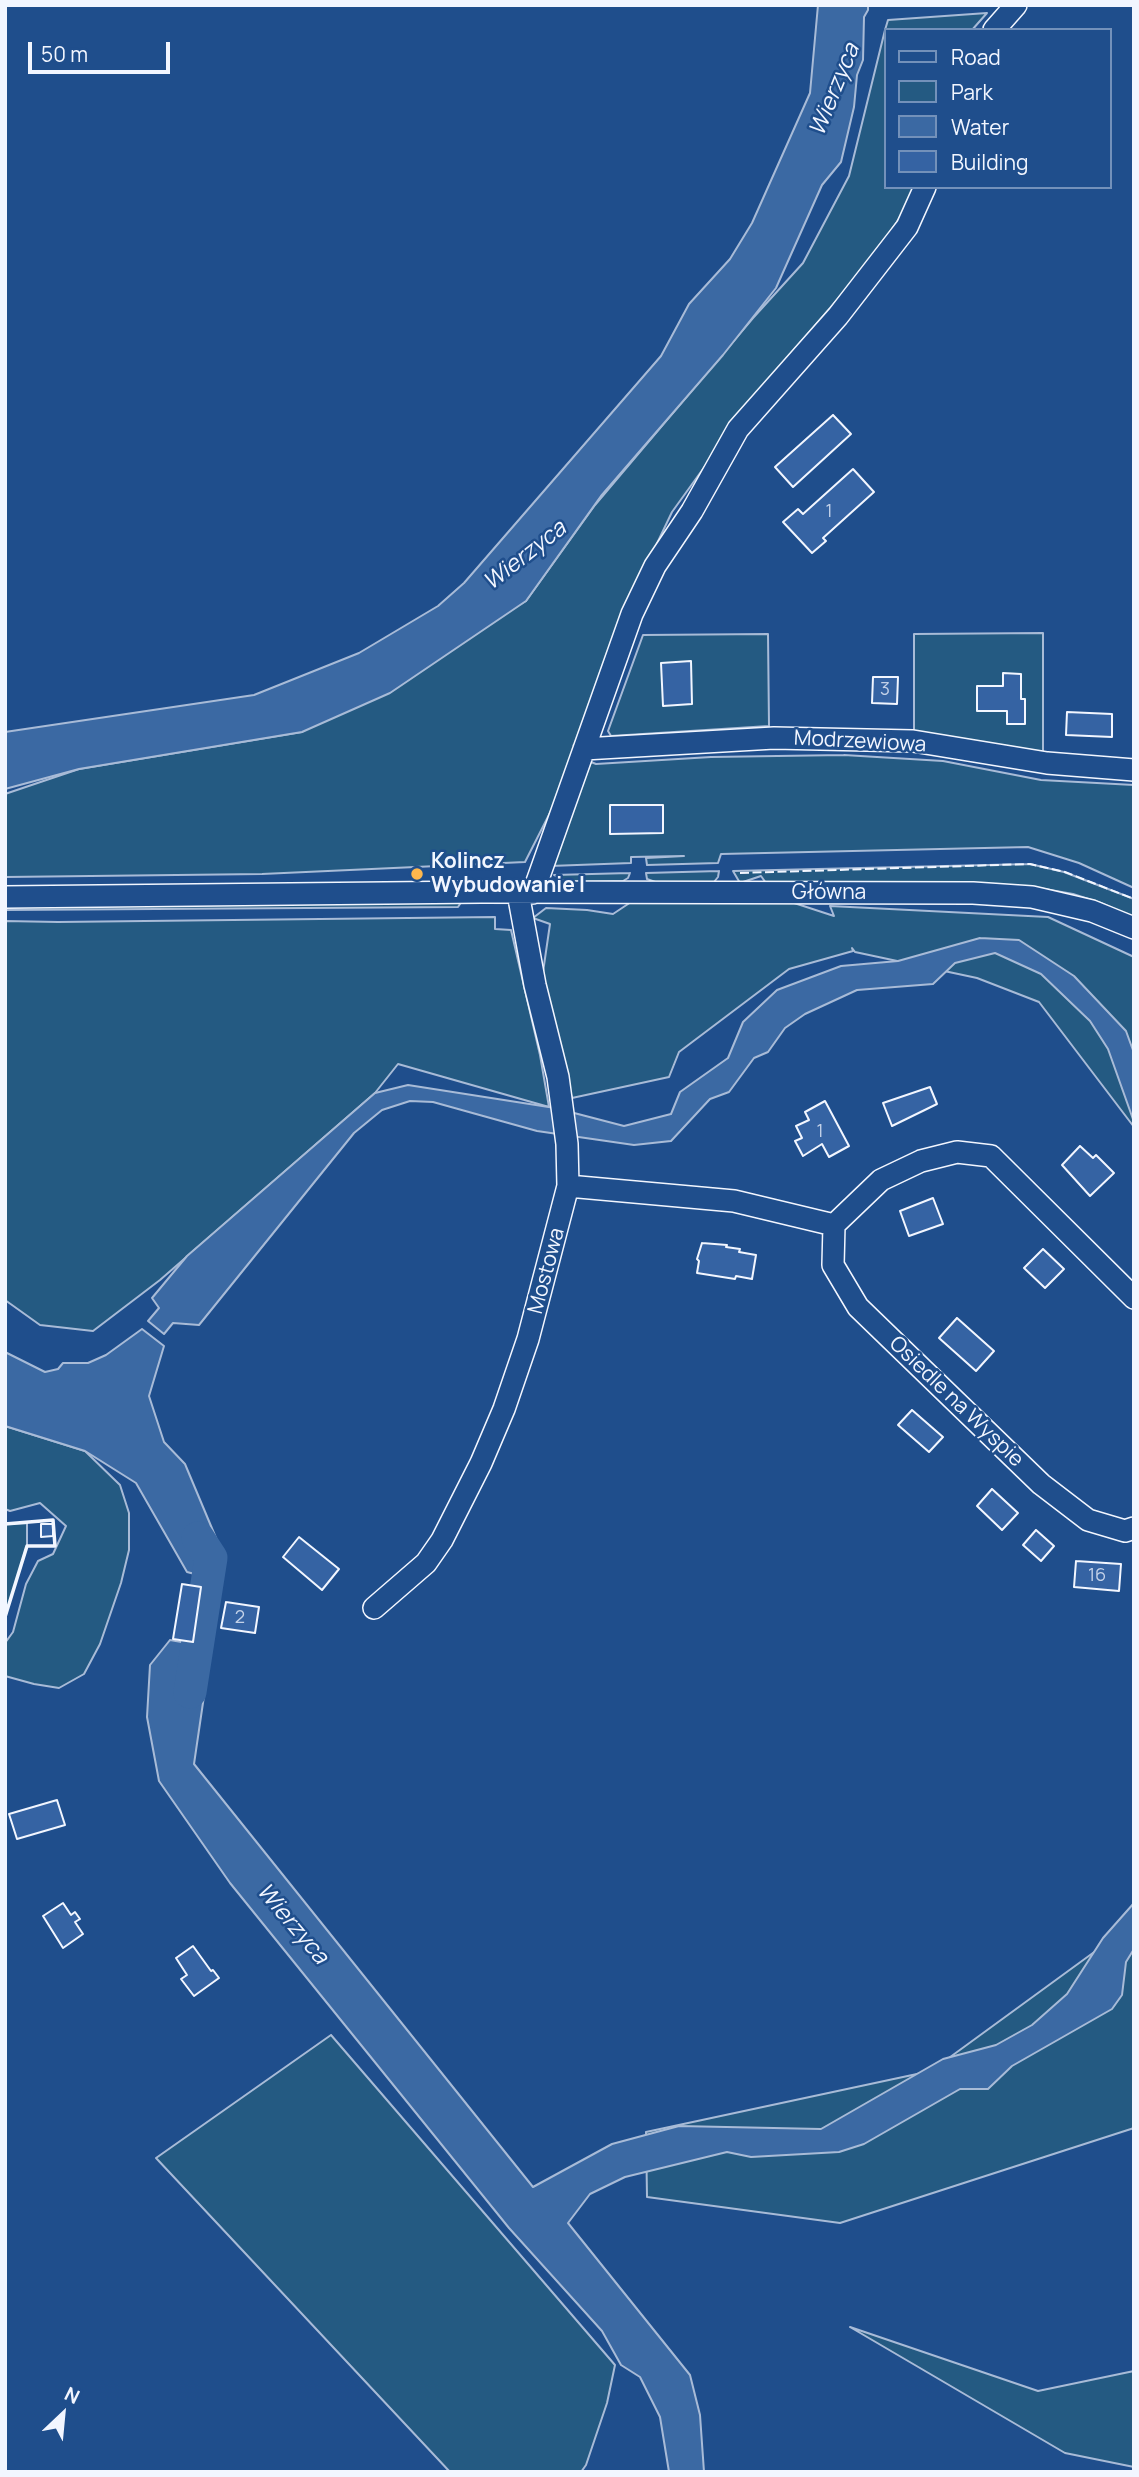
<!DOCTYPE html>
<meta charset="utf-8">
<style>
body{margin:0}
#map{position:relative;width:1139px;height:2477px;overflow:hidden;background:#1f4e8c;font-family:Manrope,sans-serif}
canvas{display:block}
.frame{position:absolute;inset:0;border:7px solid #f2f6ff;pointer-events:none}
.legend{position:absolute;left:884px;top:28px;width:228px;height:161px;box-sizing:border-box;background:#1f4e8c;border:2px solid #7391ba;margin:0;padding:9px 12px;list-style:none;font-size:21px;color:#f2f6ff}
.legend li{display:flex;align-items:center;gap:14px;height:35px}
.legend b{width:35px;border:2px solid #7391ba}
.north{position:absolute;left:28px;top:2379px;width:70px;height:70px;-webkit-text-stroke:5px #1f4e8c;paint-order:stroke;rotate:26deg;font-size:19px;font-weight:700;line-height:28px;text-align:center;color:#f2f6ff}
.north::after{content:'';display:block;margin:auto;width:24px;height:32px;background:#f2f6ff;clip-path:polygon(50% 0,100% 100%,50% 72%,0 100%)}
.scale{position:absolute;left:28px;top:42px;width:142px;height:32px;box-sizing:border-box;border:4px solid #f2f6ff;border-top:0;padding-left:9px;font-size:21px;line-height:24px;white-space:nowrap;color:#f2f6ff;-webkit-text-stroke:5px #1f4e8c;paint-order:stroke}
</style>
<div id="map">
<canvas width="1139" height="2477"></canvas>
<div class="frame"></div>
<ul class="legend">
<li><b style="height:9px;background:#1f4e8c"></b>Road</li>
<li><b style="height:19px;background:#245a82"></b>Park</li>
<li><b style="height:19px;background:#3b69a3"></b>Water</li>
<li><b style="height:19px;background:#3563a3"></b>Building</li>
</ul>
<div class="north">N</div>
<div class="scale">50 m</div>
</div>
<script>
const ctx = document.querySelector('canvas').getContext('2d');
ctx.lineJoin = 'round';
function paint(path, color) { ctx.fillStyle = color; ctx.fill(path, 'evenodd'); }
const poly = rows => new Path2D(rows.map(r => 'M' + r).join(''));
function trace(path, color, width, dash) { ctx.strokeStyle = color; ctx.lineWidth = width; ctx.lineCap = dash ? 'butt' : 'round'; ctx.setLineDash(dash || []); ctx.stroke(path); }
function drawText(font, color, halo, rows, align = 'center') {
  ctx.font = font + ' Manrope,sans-serif'; ctx.lineWidth = 5; ctx.setLineDash([]); ctx.textBaseline = 'middle'; ctx.strokeStyle = halo; ctx.fillStyle = color; for (const [text, x, y, turn = 0] of rows) {
    ctx.save(); ctx.translate(x, y); ctx.rotate((+turn || 0) * Math.PI / 180); ctx.textAlign = isNaN(turn) ? turn : align; if (halo) ctx.strokeText(text, 0, 0); ctx.fillText(text, 0, 0); ctx.restore();
  }
}
const green = poly([
 [987,13,972,30,885,30,888,20,987,13],
 [885,30,885,187,914,187,907,207,868,264,762,387,672,512,640,579,588,738,525,862,262,874,5,877,5,794,79,769,302,732,526,601,595,505,753,318,803,263,849,176,885,30],
 [1043,633,1043,752,914,731,914,634,1043,633],
 [768,634,769,726,611,736,608,731,643,635,768,634],
 [844,755,943,761,1041,780,1134,785,1134,888,1079,863,1028,847,721,854,718,863,647,865,646,858,684,856,631,857,631,863,550,866,591,762,596,764,711,757,844,755],
 [1030,864,1064,872,1134,899,1134,918,1101,903,1073,894,1039,888,996,884,880,882,766,883,761,876,740,883,733,871,1030,864],
 [719,871,718,877,714,882,658,883,647,879,646,873,719,871],
 [630,873,628,878,623,881,586,882,566,882,554,875,630,873],
 [785,900,834,916,830,906,1048,917,1134,957,1134,1127,1039,1002,977,978,855,952,852,948,853,951,789,969,679,1052,669,1077,572,1098,556,1041,543,972,550,924,533,918,546,908,587,910,613,914,631,902,785,900],
 [462,901,458,907,5,910,5,906,462,901],
 [495,917,495,929,511,930,540,1055,549,1107,398,1064,375,1093,160,1280,93,1331,40,1325,5,1300,5,921,58,922,495,917],
 [5,1426,85,1451,120,1485,129,1513,129,1550,121,1583,100,1644,84,1674,59,1688,34,1684,5,1676,5,1643,13,1632,26,1584,38,1561,53,1554,66,1526,40,1503,10,1511,5,1509,5,1426],
 [27,1523,27,1546,5,1617,5,1524,27,1523],
 [1134,1923,1134,2128,840,2223,647,2197,646,2132,931,2071,1134,1923],
 [331,2035,615,2365,607,2403,586,2465,581,2472,450,2472,156,2158,331,2035],
 [850,2327,1038,2391,1134,2371,1134,2467,1065,2453,850,2327]
]);
paint(green, '#245a82');
trace(green, '#a8bbd7', 2);
const water = poly([
 [818,5,868,5,868,10,864,17,863,60,857,75,854,107,841,162,822,185,776,288,723,355,601,496,526,601,390,693,302,732,79,769,5,789,5,732,254,695,359,653,438,606,464,583,661,356,689,304,730,259,752,223,810,93,818,5],
 [980,938,1019,940,1074,976,1126,1031,1134,1053,1134,1122,1108,1049,1090,1021,1041,974,995,953,955,963,933,984,857,990,805,1014,785,1028,768,1052,754,1058,729,1092,710,1099,671,1141,634,1145,537,1131,433,1102,410,1101,382,1110,354,1133,199,1325,173,1323,164,1334,148,1321,159,1308,152,1298,187,1256,375,1093,408,1085,555,1108,624,1126,671,1114,680,1092,728,1058,743,1022,777,990,841,966,898,961,980,938],
 [142,1329,164,1346,149,1396,164,1442,185,1464,224,1557,221,1581,187,1572,136,1483,85,1451,5,1426,5,1352,45,1372,58,1369,63,1363,88,1363,106,1355,142,1329],
 [170,1640,193,1644,210,1655,194,1764,533,2187,612,2144,679,2126,821,2129,943,2059,996,2045,1032,2025,1067,1994,1103,1938,1134,1903,1134,1949,1126,1962,1122,1995,1112,2009,1012,2066,988,2089,960,2089,864,2144,839,2152,751,2157,727,2152,625,2177,590,2194,568,2223,690,2375,700,2415,704,2472,669,2472,660,2417,640,2377,621,2365,602,2331,509,2228,230,1883,159,1781,147,1717,150,1665,170,1640]
]);
paint(water, '#3b69a3');
trace(water, '#a8bbd7', 2);
trace(poly([
 [190,1692,211,1558,198,1538]
]), '#3b69a3', 33);
const building = poly([
 [833,415,851,434,793,487,775,467,833,415],
 [853,469,874,492,823,538,826,541,812,553,783,522,798,509,803,514,853,469],
 [691,661,692,704,663,706,661,663,691,661],
 [1003,673,1021,674,1021,699,1025,699,1025,724,1007,724,1007,711,977,711,977,686,1003,686,1003,673],
 [873,677,898,677,897,704,872,703,873,677],
 [1067,712,1112,714,1112,737,1066,735,1067,712],
 [610,805,663,805,663,833,610,834,610,805],
 [930,1087,937,1104,892,1126,883,1103,930,1087],
 [825,1101,849,1146,829,1157,822,1144,803,1156,795,1141,802,1138,796,1126,809,1120,805,1112,825,1101],
 [1080,1146,1093,1158,1096,1155,1114,1173,1090,1196,1062,1165,1080,1146],
 [933,1198,943,1224,909,1236,900,1211,933,1198],
 [702,1243,727,1245,726,1247,740,1249,739,1252,756,1255,752,1279,736,1276,735,1279,697,1273,699,1261,697,1259,702,1243],
 [1043,1249,1064,1269,1045,1288,1024,1268,1043,1249],
 [957,1318,994,1351,976,1371,939,1338,957,1318],
 [912,1410,943,1437,929,1452,898,1425,912,1410],
 [992,1489,1018,1513,1002,1530,977,1506,992,1489],
 [41,1524,53,1524,53,1536,41,1537,41,1524],
 [1036,1530,1054,1546,1041,1561,1023,1545,1036,1530],
 [299,1537,339,1569,322,1590,283,1557,299,1537],
 [1076,1561,1121,1564,1119,1591,1074,1587,1076,1561],
 [182,1584,201,1587,193,1642,173,1639,182,1584],
 [226,1602,259,1607,255,1633,221,1628,226,1602],
 [57,1800,65,1825,17,1839,9,1814,57,1800],
 [63,1903,71,1915,75,1912,80,1919,75,1922,83,1934,63,1948,43,1916,63,1903],
 [193,1946,211,1971,213,1970,219,1978,194,1996,181,1979,187,1975,176,1958,193,1946]
]);
paint(building, '#3563a3');
trace(building, '#f2f6ff', 2);
const minor = poly([
 [994,30,1016,5],
 [584,749,774,738,913,741,1047,763,1134,770],
 [533,893,632,614,655,566,692,511,738,429,838,316,907,227,925,187],
 [5,897,481,892,973,893,1032,897,1092,911,1134,928],
 [568,1186,734,1201,834,1225],
 [1134,1298,991,1156,957,1152,921,1161,881,1180,834,1225,833,1265,858,1307,1041,1484,1088,1520,1125,1531,1134,1528],
 [374,1608,426,1563,442,1540,481,1463,504,1409,528,1339,568,1186,567,1144,558,1077,535,985,518,893]
]);
trace(minor, '#f2f6ff', 24);
trace(minor, '#1f4e8c', 21);
trace(poly([
 [740,873,1030,864,1065,872,1134,899]
]), '#f2f6ff', 2, [9, 3.5]);
trace(poly([
 [5,1524,53,1520,55,1546,27,1546,5,1617]
]), '#f2f6ff', 3.5);
for (const [x, y, r, color] of [
 [417,874,7,"#ffb74d"]
]) { const dot = new Path2D(); dot.arc(x, y, r, 0, 2 * Math.PI); ctx.fillStyle = color; ctx.fill(dot); trace(dot, '#1f4e8c', 2.5); }
drawText('18px', '#c3d1e8', null, [
 ["1",829,512],
 ["3",885,690],
 ["1",820,1132],
 ["16",1097,1576],
 ["2",240,1618]
]);
drawText('21px', '#f2f6ff', '#1f4e8c', [
 ["Modrzewiowa",860,742,3],
 ["Główna",829,893],
 ["Mostowa",547,1271,-75],
 ["Osiedle na Wyspie",956,1402,44]
]);
drawText('bold 21px', '#f2f6ff', '#1f4e8c', [
 ["Kolincz",431,862],
 ["Wybudowanie I",431,886]
], 'left');
drawText('italic 23px', '#f2f6ff', '#1f4e8c', [
 ["Wierzyca",835,90,-68],
 ["Wierzyca",525,556,-38],
 ["Wierzyca",292,1924,50]
]);
</script>
